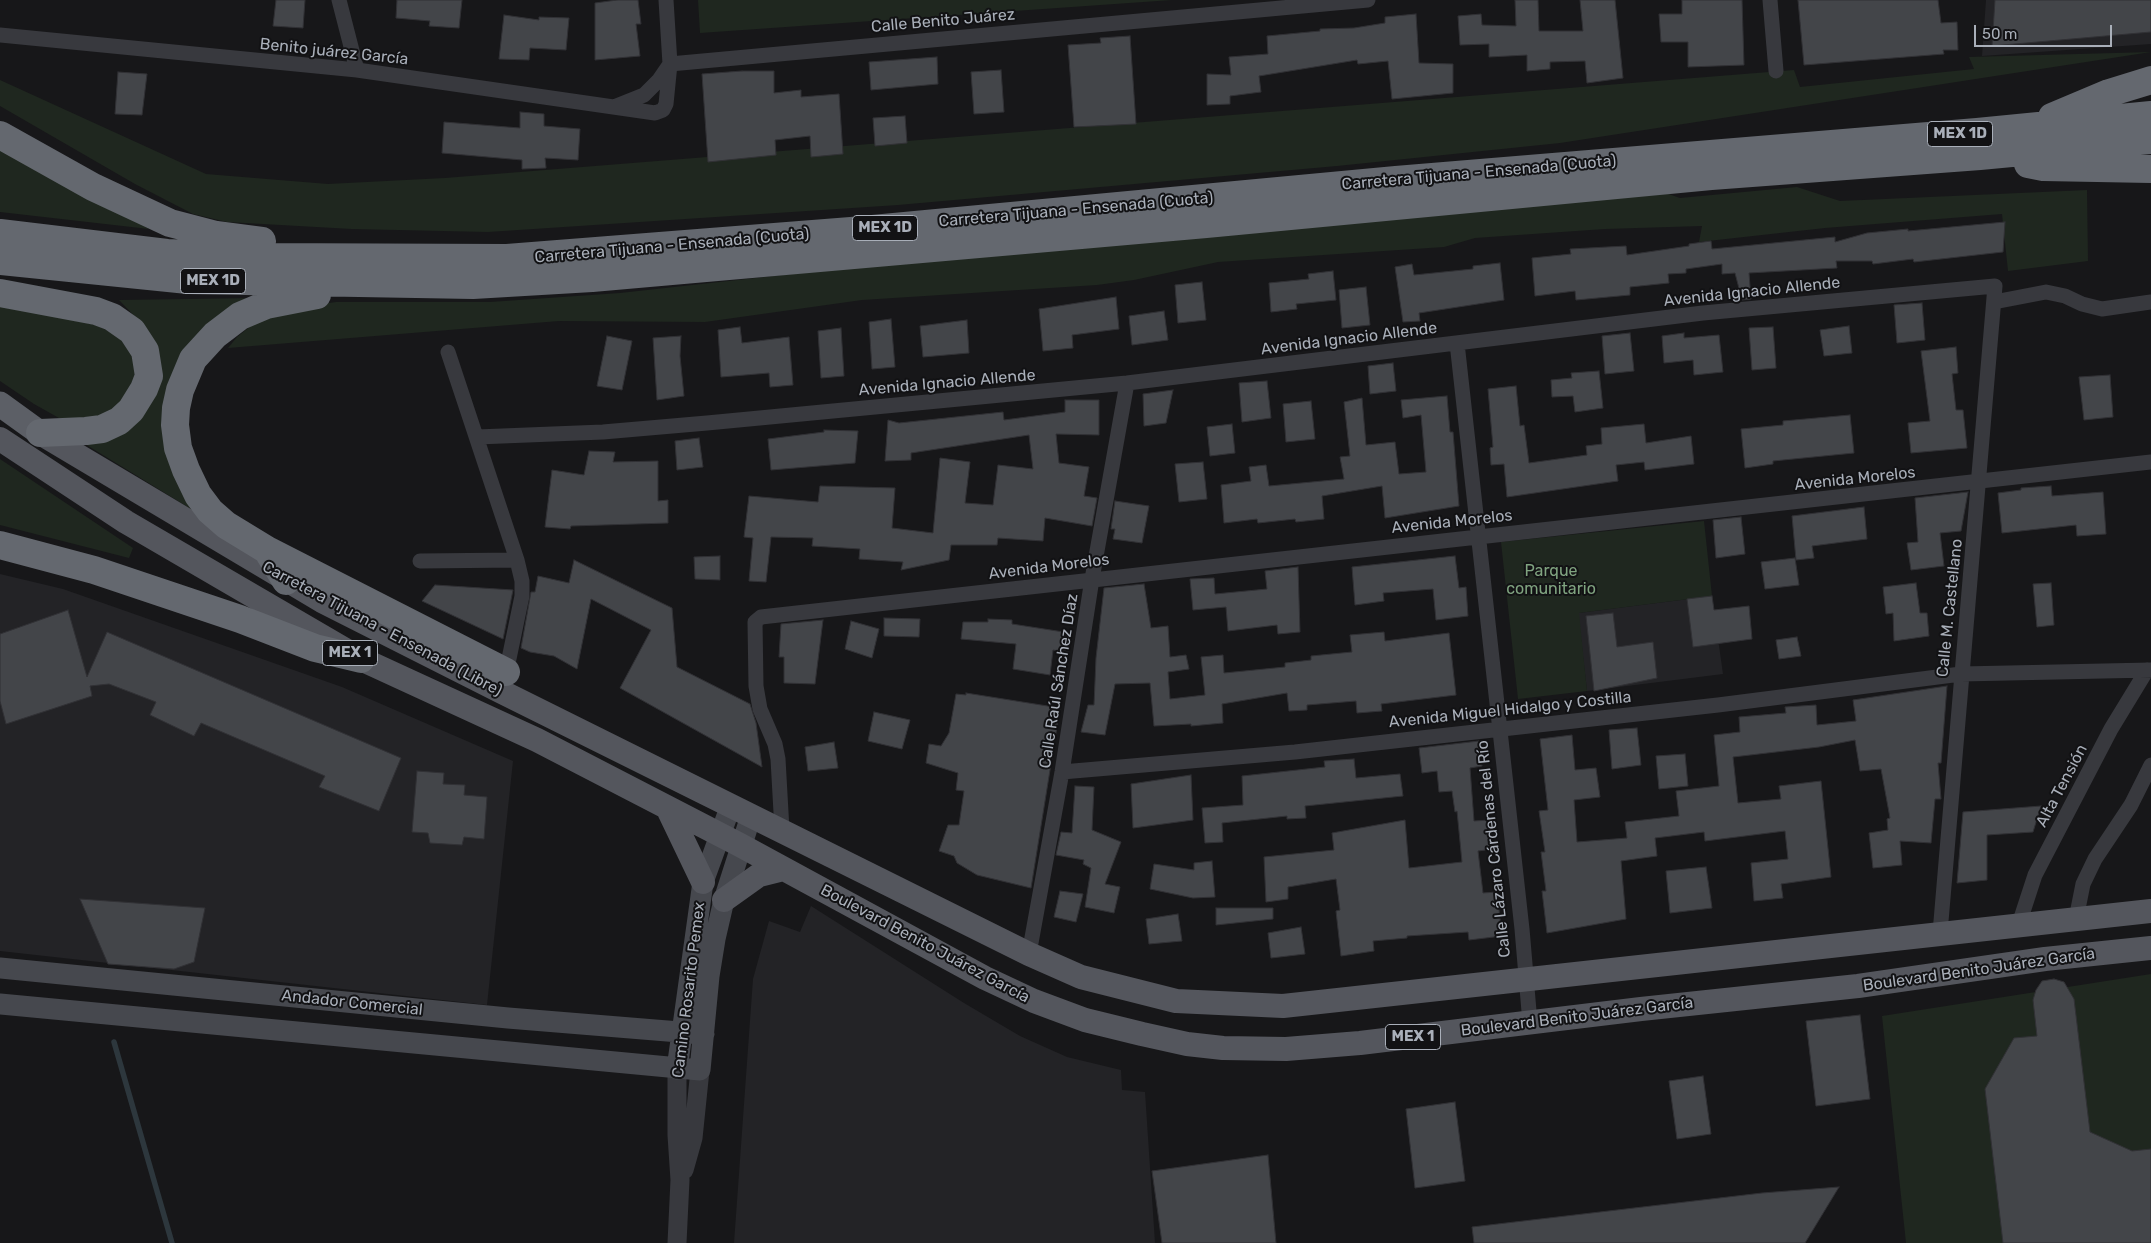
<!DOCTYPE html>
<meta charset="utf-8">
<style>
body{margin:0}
#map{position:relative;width:2151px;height:1243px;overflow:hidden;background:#171719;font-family:Rubik,sans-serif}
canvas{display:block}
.scale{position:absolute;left:1974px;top:25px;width:138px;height:22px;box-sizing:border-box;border:2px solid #a9afb9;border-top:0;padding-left:6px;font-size:15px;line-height:18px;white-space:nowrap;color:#a9afb9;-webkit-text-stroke:4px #121214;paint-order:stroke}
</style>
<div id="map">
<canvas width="2151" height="1243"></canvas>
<div class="scale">50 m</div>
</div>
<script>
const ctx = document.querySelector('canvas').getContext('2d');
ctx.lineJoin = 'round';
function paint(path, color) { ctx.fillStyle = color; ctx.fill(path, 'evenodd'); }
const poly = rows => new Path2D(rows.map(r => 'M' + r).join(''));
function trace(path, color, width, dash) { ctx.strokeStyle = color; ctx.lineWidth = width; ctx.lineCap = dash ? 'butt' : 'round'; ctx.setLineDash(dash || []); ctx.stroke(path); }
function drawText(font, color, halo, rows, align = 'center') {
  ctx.font = font + ' Rubik,sans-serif'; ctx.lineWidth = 4; ctx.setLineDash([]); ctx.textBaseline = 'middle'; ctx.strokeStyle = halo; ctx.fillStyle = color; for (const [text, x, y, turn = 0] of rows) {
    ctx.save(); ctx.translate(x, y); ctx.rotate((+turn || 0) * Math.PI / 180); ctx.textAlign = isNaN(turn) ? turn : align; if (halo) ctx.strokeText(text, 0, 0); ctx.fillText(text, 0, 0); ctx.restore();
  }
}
paint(poly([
 [1986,0,2151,0,2151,44,1982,56],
 [0,574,63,589,342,687,513,761,487,1005,0,951],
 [1712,596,1723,674,1587,691,1578,613],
 [811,906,964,1003,1020,1036,1067,1057,1121,1070,1122,1090,1145,1092,1155,1243,734,1243,753,979,769,921,800,932]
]), '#232326');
paint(poly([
 [698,0,1172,0,700,33],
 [2151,52,1560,143,1337,166,898,205,488,232,352,229,227,222,193,214,135,184,0,106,0,80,206,174,328,184,445,178,1794,70,1800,87,1974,69,1969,57],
 [0,147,133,219,149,229,0,212],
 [1797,187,1840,201,2087,190,2088,261,2008,271,2002,214,1825,228,1699,242,1702,226,1605,229,1475,238,1444,247,1218,262,1134,280,1097,285,862,300,705,322,559,321,228,348,237,337,257,321,287,309,336,302,490,302,620,293,1054,245,1660,191,1680,198],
 [257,298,175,372,191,509,85,444,99,443,127,431,143,325,119,300],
 [0,306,97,325,118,336,127,344,138,362,139,377,116,415,82,422,59,418,34,404,0,381],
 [0,459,133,548,129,558,0,525],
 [1704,521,1712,596,1579,613,1587,691,1518,699,1501,542],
 [2151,974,2151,1243,1906,1243,1882,1016]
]), '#1f271f');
trace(poly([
 [114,1042,172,1243]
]), '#2d373d', 5.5);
const building = poly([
 [276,0,305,0,303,28,273,26,276,0],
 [397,0,462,0,459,28,429,26,430,21,396,18,397,0],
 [617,0,638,0,641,24,636,24,640,56,595,60,595,3,617,0],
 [1515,0,1538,0,1539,31,1583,31,1580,0,1615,0,1623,78,1587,83,1585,61,1550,62,1550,69,1527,71,1527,55,1489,57,1489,44,1460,45,1458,16,1481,14,1482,25,1516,26,1515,0],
 [1682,0,1742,0,1744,65,1688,67,1688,42,1661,42,1659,14,1682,14,1682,0],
 [1798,0,1938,0,1941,23,1957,22,1958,50,1943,50,1944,54,1804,65,1798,0],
 [1995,0,2151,0,2151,32,1992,46,1995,0],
 [1416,14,1419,63,1453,64,1453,93,1392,99,1388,61,1358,64,1357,60,1259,76,1261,92,1230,96,1230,104,1207,105,1207,74,1231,75,1229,57,1268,54,1267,36,1320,31,1320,29,1354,28,1385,23,1385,17,1416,14],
 [504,15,539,20,539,17,569,18,566,50,530,48,529,60,499,59,504,15],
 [1130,36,1136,124,1074,127,1068,45,1101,43,1100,38,1130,36],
 [937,57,938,84,871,90,869,62,937,57],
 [1001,70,1004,112,974,114,971,72,1001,70],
 [742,71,774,71,774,93,801,90,801,97,839,94,843,154,811,157,810,136,775,140,776,155,708,162,702,74,742,71],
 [118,72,147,74,142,115,115,114,118,72],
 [520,112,544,114,544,126,580,129,578,160,545,158,546,168,522,169,522,160,442,153,444,122,520,128,520,112],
 [905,116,907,143,875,146,873,118,905,116],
 [2005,222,2003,252,1914,262,1913,259,1873,264,1872,261,1836,261,1837,268,1749,273,1751,299,1742,300,1735,273,1722,274,1722,264,1686,269,1686,273,1668,274,1669,283,1630,287,1630,295,1576,300,1575,291,1535,296,1532,258,1571,254,1570,249,1626,246,1627,255,1689,246,1689,244,1711,241,1712,249,1835,237,1835,242,1867,233,1908,229,1908,231,2005,222],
 [1500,263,1504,300,1419,313,1420,321,1403,322,1395,267,1412,264,1414,275,1473,269,1473,266,1500,263],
 [1333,271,1336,300,1296,304,1297,309,1271,312,1269,283,1309,279,1308,274,1333,271],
 [1202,282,1206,320,1178,323,1175,285,1202,282],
 [1366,287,1370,325,1342,328,1339,290,1366,287],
 [1116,297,1119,329,1072,335,1073,348,1043,351,1039,309,1116,297],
 [1922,303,1925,340,1897,343,1894,305,1922,303],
 [1164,311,1168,340,1132,345,1129,316,1164,311],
 [891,319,895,367,872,369,869,322,891,319],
 [967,320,969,353,923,357,920,326,967,320],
 [1849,326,1852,353,1824,356,1820,330,1849,326],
 [740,327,742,343,789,337,793,385,770,387,769,373,721,377,718,330,740,327],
 [1773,327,1776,368,1752,370,1749,328,1773,327],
 [841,328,844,376,821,378,818,331,841,328],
 [1630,333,1634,371,1605,374,1602,336,1630,333],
 [1684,333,1684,338,1719,335,1723,372,1694,375,1693,360,1664,363,1662,336,1684,333],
 [607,336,632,341,622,390,597,386,607,336],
 [681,336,680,356,684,396,657,400,653,338,681,336],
 [1956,347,1958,373,1952,374,1956,410,1963,410,1967,448,1911,453,1908,423,1930,421,1921,351,1956,347],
 [1393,363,1396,391,1370,394,1368,366,1393,363],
 [1599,371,1603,408,1575,412,1573,396,1552,397,1551,380,1572,378,1571,373,1599,371],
 [2110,375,2113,417,2084,420,2079,377,2110,375],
 [1267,381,1271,418,1242,422,1239,383,1267,381],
 [1516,386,1520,426,1524,425,1529,463,1587,455,1586,446,1602,444,1601,428,1644,424,1646,443,1691,436,1694,464,1645,470,1644,462,1616,465,1618,481,1507,497,1504,464,1491,465,1490,448,1493,447,1488,389,1516,386],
 [1173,390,1166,423,1144,426,1143,394,1173,390],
 [1447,396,1450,432,1453,432,1459,506,1385,518,1382,486,1322,496,1324,519,1296,522,1295,519,1258,523,1257,519,1224,523,1221,485,1251,481,1249,467,1266,465,1269,486,1344,479,1340,457,1350,456,1344,402,1362,398,1366,445,1395,442,1399,474,1426,472,1421,415,1403,418,1401,400,1447,396],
 [1065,400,1099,400,1099,435,1056,434,1059,463,1089,467,1084,496,1097,498,1092,526,1045,518,1043,541,998,538,997,545,951,545,949,560,901,570,903,562,859,559,860,549,812,546,813,538,771,537,766,582,749,581,753,538,744,537,749,496,818,502,820,486,895,488,892,528,933,533,940,458,970,462,965,503,993,505,998,465,1033,469,1029,435,911,453,911,460,885,461,888,420,899,423,1003,412,1004,420,1065,412,1065,400],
 [1311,401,1315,439,1286,442,1283,404,1311,401],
 [1850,415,1854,453,1773,461,1773,464,1745,468,1741,429,1783,425,1783,421,1850,415],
 [1232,424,1235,453,1210,456,1207,427,1232,424],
 [824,430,858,431,855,463,771,470,768,439,824,432,824,430],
 [699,438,703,467,677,470,675,441,699,438],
 [589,451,615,452,613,462,658,461,658,501,668,500,668,523,571,526,570,529,545,527,552,470,584,475,589,451],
 [1203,462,1207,499,1179,502,1175,464,1203,462],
 [2051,486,2052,496,2103,492,2106,534,2077,536,2076,525,2002,533,1998,493,2021,490,2021,488,2051,486],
 [1968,492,1961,531,1940,533,1944,566,1911,570,1907,543,1918,542,1915,498,1968,492],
 [1115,501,1149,506,1142,543,1113,539,1115,529,1111,529,1115,501],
 [1864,507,1867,539,1812,546,1814,558,1796,560,1792,516,1864,507],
 [1741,517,1745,554,1716,558,1713,520,1741,517],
 [720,556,720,580,695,579,694,557,720,556],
 [1455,556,1459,588,1466,587,1468,616,1436,620,1433,589,1383,593,1384,601,1355,605,1352,567,1455,556],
 [1795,558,1799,585,1765,589,1761,562,1795,558],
 [574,560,672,608,677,667,750,704,756,723,762,767,620,688,651,630,591,599,577,669,554,656,530,652,521,648,531,592,535,592,538,576,569,583,574,560],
 [1298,567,1300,632,1278,634,1277,625,1228,631,1226,607,1193,610,1190,579,1214,578,1215,594,1267,589,1265,571,1298,567],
 [1916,583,1920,613,1927,613,1929,636,1894,641,1893,613,1886,614,1883,587,1916,583],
 [2051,583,2054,625,2037,627,2033,584,2051,583],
 [1144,584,1151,628,1168,626,1170,657,1186,655,1189,669,1168,672,1170,699,1205,695,1201,657,1223,655,1224,673,1285,667,1285,663,1311,660,1311,656,1352,652,1350,635,1384,632,1385,641,1449,633,1456,695,1381,704,1382,711,1357,713,1356,701,1307,705,1307,710,1289,711,1287,693,1222,704,1223,723,1191,726,1191,724,1154,726,1150,683,1115,684,1105,735,1081,732,1088,705,1094,705,1096,658,1104,588,1144,584],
 [435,585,513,590,503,639,422,601,435,585],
 [1712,596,1714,610,1749,606,1752,639,1693,647,1687,599,1712,596],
 [68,610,87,677,107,632,401,758,379,811,319,787,325,776,201,723,194,736,150,715,156,702,109,684,90,686,92,696,6,724,0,701,0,634,68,610],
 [1613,613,1617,647,1653,642,1657,678,1594,691,1586,616,1613,613],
 [884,618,920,619,919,637,884,636,884,618],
 [988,619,1012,620,1012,624,1070,633,1068,652,1053,650,1050,675,1013,669,1016,644,961,639,963,622,988,622,988,619],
 [823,620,815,684,784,683,784,657,779,657,781,624,823,620],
 [851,621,879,629,872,658,845,649,851,621],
 [1797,637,1801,656,1779,659,1776,640,1797,637],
 [1947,686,1941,763,1938,763,1941,799,1935,799,1931,843,1900,841,1902,865,1873,868,1869,833,1888,830,1887,819,1890,818,1881,769,1860,771,1855,740,1819,747,1733,757,1738,803,1781,799,1779,786,1821,781,1831,877,1781,884,1783,898,1754,901,1751,863,1788,859,1785,831,1705,841,1704,832,1655,838,1657,856,1621,861,1626,919,1547,933,1542,891,1546,891,1541,852,1545,852,1539,811,1548,810,1540,739,1572,735,1575,770,1596,768,1600,797,1574,800,1577,842,1627,838,1625,822,1679,816,1676,791,1719,786,1714,735,1740,732,1739,717,1786,713,1785,707,1816,705,1817,725,1856,721,1853,700,1947,686],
 [966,693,1060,708,1031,888,977,875,957,863,954,856,939,851,948,825,959,825,964,791,956,790,958,773,926,763,929,744,941,746,949,733,956,694,966,695,966,693],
 [874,712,910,720,902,749,868,741,874,712],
 [1637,728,1641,765,1612,769,1609,730,1637,728],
 [1479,741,1482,766,1470,768,1474,821,1490,820,1493,849,1478,851,1483,893,1497,892,1502,936,1469,940,1468,932,1407,936,1407,938,1373,941,1374,951,1341,956,1336,911,1340,910,1336,879,1288,887,1288,899,1266,902,1264,857,1334,850,1332,833,1405,820,1409,868,1462,862,1457,811,1455,812,1452,791,1439,792,1437,771,1422,773,1419,748,1479,741],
 [834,742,838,768,808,771,805,747,834,742],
 [1685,754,1688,786,1659,789,1656,756,1685,754],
 [1354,759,1356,778,1400,774,1403,796,1305,806,1306,818,1287,819,1287,816,1222,823,1223,842,1205,843,1202,808,1243,805,1242,776,1325,767,1324,761,1354,759],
 [417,771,444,773,443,784,465,785,464,795,487,797,484,839,464,837,462,845,430,843,428,833,412,832,417,771],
 [1191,775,1193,820,1133,828,1131,784,1191,775],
 [1075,786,1094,787,1092,830,1121,842,1105,884,1120,887,1114,913,1085,907,1091,868,1083,864,1084,860,1056,855,1061,832,1072,833,1075,786],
 [2041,806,2033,832,1987,835,1987,880,1957,883,1963,812,2041,806],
 [1212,861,1215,897,1193,898,1150,889,1154,864,1194,870,1194,863,1212,861],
 [1706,867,1712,908,1670,913,1666,871,1706,867],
 [1060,891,1083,894,1076,922,1054,917,1060,891],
 [80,899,205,908,194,962,174,969,108,964,80,899],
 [1216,908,1273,908,1273,919,1216,925,1216,908],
 [1178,914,1182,941,1149,944,1146,919,1178,914],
 [1301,927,1305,954,1271,958,1268,933,1301,927],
 [2054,979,2064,982,2074,999,2090,1132,2132,1151,2151,1149,2151,1243,2003,1243,1985,1089,2014,1038,2037,1036,2033,1000,2036,990,2042,981,2054,979],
 [1860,1015,1870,1099,1816,1106,1806,1021,1860,1015],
 [1703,1076,1711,1134,1677,1139,1669,1081,1703,1076],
 [1455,1102,1465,1181,1415,1188,1406,1109,1455,1102],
 [1268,1155,1276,1243,1162,1243,1152,1171,1268,1155],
 [1839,1187,1805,1243,1474,1243,1472,1227,1762,1193,1839,1187]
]);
paint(building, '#434549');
trace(building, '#313135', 1);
trace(poly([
 [339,0,357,70],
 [1770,0,1776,71],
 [0,35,357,70,655,113,663,110,666,104,670,64,666,0],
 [614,107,644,95,659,80,670,64,1368,0],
 [1994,302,2046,292,2065,296,2082,304,2102,309,2151,302],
 [1457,343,1522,929,1530,1023],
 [448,352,517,560,522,581,522,596,505,678],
 [477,437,603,432,707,423,1127,383,1703,313,1995,286,1940,933],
 [420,561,517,560],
 [1062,772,1295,752,1718,705,1961,674,2151,670],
 [782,830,778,759,775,744,760,709,756,686,755,622,761,617,2151,462],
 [2076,919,2083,884,2095,859,2131,805,2151,765],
 [2019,924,2035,875,2111,729,2147,670],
 [1029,954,1062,772,1092,579,1127,383]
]), '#38393e', 15);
trace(poly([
 [684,1170,693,1138,700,1070],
 [677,1243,680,1180,677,1135,677,1069]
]), '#38393e', 19);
trace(poly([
 [0,968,508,1018,704,1034],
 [0,1004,700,1070,709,976,715,939,724,900,751,816],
 [677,1069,703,882,731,805]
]), '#46484e', 21);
trace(poly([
 [40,433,322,601,502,692,1029,954,1081,977,1176,1001,1283,1006,2151,911],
 [0,439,126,522,361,659,537,740,740,845,985,978,1034,1001,1085,1020,1142,1034,1187,1044,1223,1048,1286,1049,1360,1043,1641,1009,1858,986,2045,959,2151,948],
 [668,809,703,882],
 [724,900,759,875,783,869]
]), '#54565d', 24);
trace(poly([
 [0,404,40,433]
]), '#5c5f66', 25);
trace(poly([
 [2052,117,2109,93,2151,80],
 [0,135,93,187,170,223,216,235,262,241],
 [2028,164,2043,167,2151,169],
 [0,233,167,253,252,257,507,258,851,231,1396,180,1977,132,2151,115],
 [0,261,188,280,473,285,592,278,1206,224,1711,176,1980,156,2151,140],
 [0,293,96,311,112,317,132,331,145,351,149,376,144,389,131,410,119,421,102,429,86,431,40,433],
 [0,545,94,570,240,619,315,648,361,659],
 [267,550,506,672],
 [286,581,267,550,226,525,210,511,198,495,186,470,178,448,175,425,176,408,180,390,193,359,215,335,240,316,266,305,317,295]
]), '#64686f', 28);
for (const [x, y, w] of [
 [1960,134,65],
 [885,228,65],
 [213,281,65],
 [350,653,55],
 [1413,1037,55]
]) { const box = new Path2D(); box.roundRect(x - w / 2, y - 12.5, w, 25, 4); ctx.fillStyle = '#121214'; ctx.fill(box); trace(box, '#a9afb9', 1); }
drawText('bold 15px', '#a9afb9', null, [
 ["MEX 1D",1960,134],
 ["MEX 1D",885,228],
 ["MEX 1D",213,281],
 ["MEX 1",350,653],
 ["MEX 1",1413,1037]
]);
drawText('16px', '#a9afb9', '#121214', [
 ["Calle Benito Juárez",943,21,-5],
 ["Benito juárez García",334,52,6],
 ["Carretera Tijuana - Ensenada (Cuota)",1479,173,-5],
 ["Carretera Tijuana - Ensenada (Cuota)",1076,210,-5],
 ["Carretera Tijuana - Ensenada (Cuota)",672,246,-5],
 ["Avenida Ignacio Allende",1752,292,-6],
 ["Avenida Ignacio Allende",1349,339,-7],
 ["Avenida Ignacio Allende",947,383,-5],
 ["Avenida Morelos",1855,479,-6],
 ["Avenida Morelos",1452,522,-6],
 ["Avenida Morelos",1049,567,-7],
 ["Calle M. Castellano",1950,608,-84],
 ["Carretera Tijuana - Ensenada (Libre)",382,629,28],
 ["Calle Raúl Sánchez Díaz",1059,681,-81],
 ["Avenida Miguel Hidalgo y Costilla",1510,710,-6],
 ["Alta Tensión",2062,786,-62],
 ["Calle Lázaro Cárdenas del Río",1494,849,-96],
 ["Boulevard Benito Juárez García",925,944,28],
 ["Boulevard Benito Juárez García",1979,970,-8],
 ["Camino Rosarito Pemex",689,990,-83],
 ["Andador Comercial",352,1003,6],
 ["Boulevard Benito Juárez García",1577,1017,-7]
]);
drawText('16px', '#80a480', '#121214', [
 ["Parque",1551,571],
 ["comunitario",1551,589]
]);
</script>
